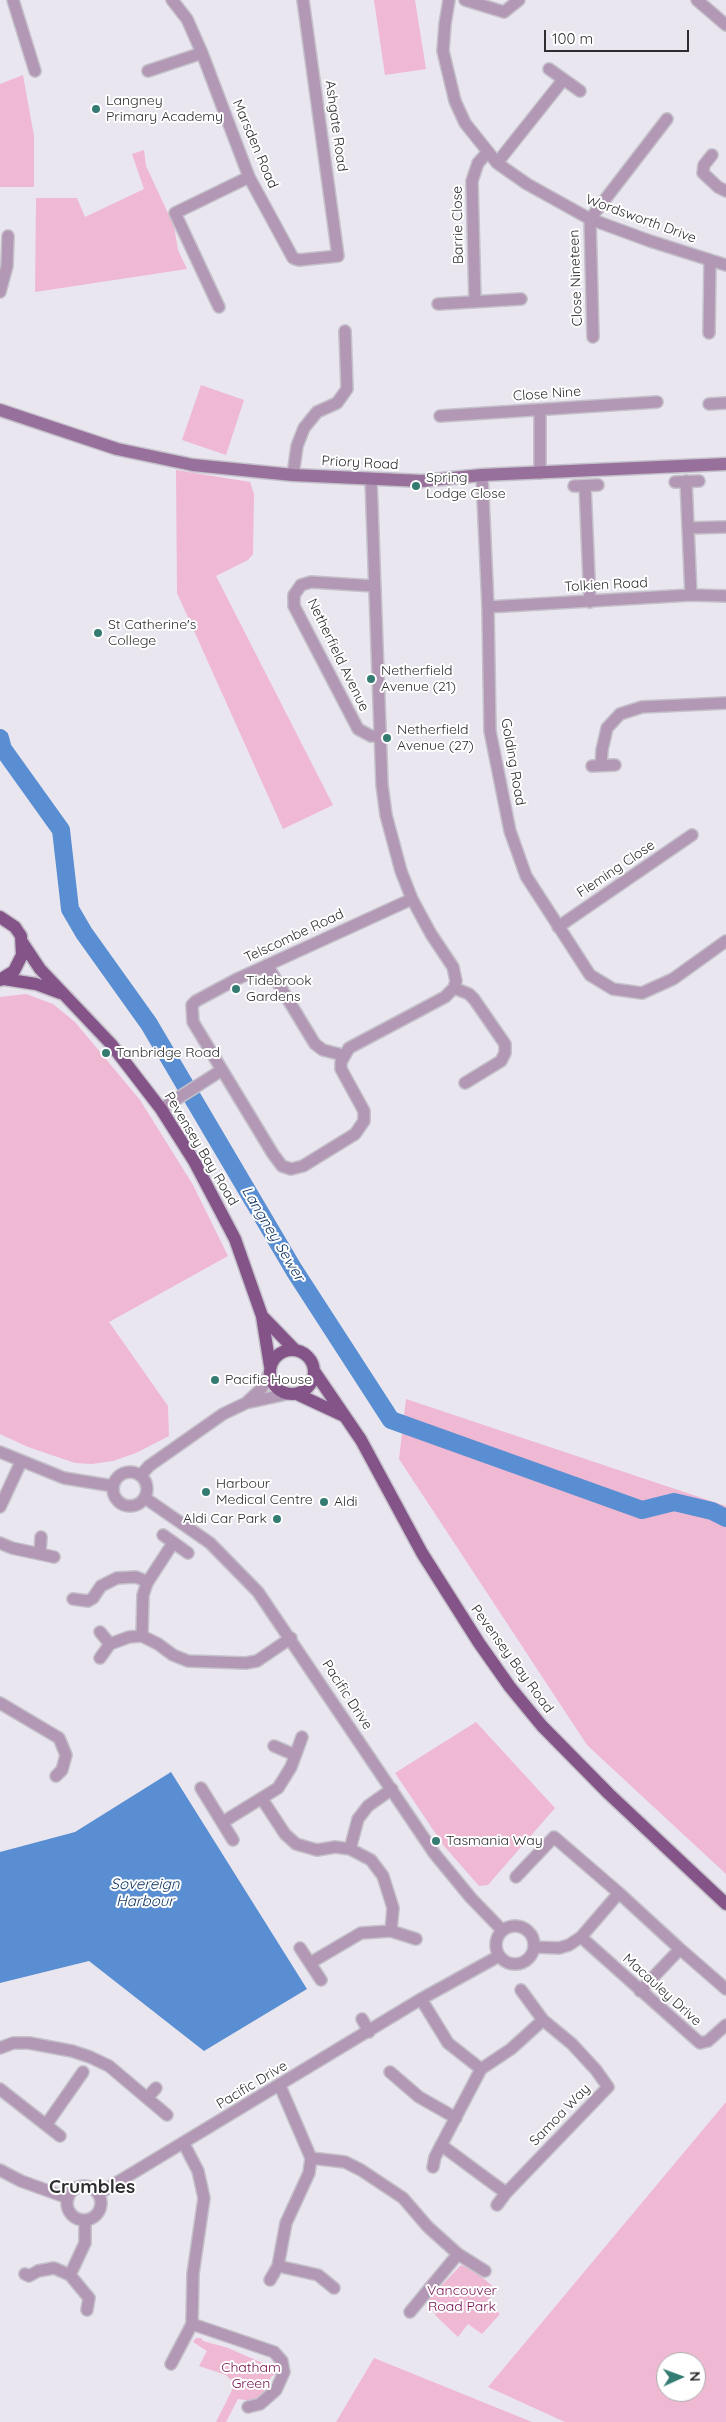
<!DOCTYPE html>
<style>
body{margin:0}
#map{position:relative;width:726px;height:2422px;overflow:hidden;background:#eae6f0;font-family:Quicksand,sans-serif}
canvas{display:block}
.north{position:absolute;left:656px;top:2352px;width:50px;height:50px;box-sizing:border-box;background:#fff;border:1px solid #ababac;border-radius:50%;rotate:88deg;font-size:14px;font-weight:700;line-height:20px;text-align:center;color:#2e2d30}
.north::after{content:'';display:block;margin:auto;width:18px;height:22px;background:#347b72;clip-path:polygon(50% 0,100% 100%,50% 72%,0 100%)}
.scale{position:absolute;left:544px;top:30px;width:145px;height:22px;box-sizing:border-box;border:2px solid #2e2d30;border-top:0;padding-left:6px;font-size:15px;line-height:18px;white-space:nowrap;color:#2e2d30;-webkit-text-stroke:4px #fff;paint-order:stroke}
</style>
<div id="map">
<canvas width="726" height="2422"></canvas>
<div class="north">N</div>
<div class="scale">100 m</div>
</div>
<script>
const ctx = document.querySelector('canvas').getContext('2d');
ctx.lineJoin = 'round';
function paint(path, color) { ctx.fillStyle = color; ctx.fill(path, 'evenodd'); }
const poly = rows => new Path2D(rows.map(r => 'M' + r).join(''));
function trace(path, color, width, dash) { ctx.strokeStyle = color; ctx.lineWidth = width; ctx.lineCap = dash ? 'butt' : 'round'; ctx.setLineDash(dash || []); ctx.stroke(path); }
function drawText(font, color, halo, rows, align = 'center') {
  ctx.font = font + ' Quicksand,sans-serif'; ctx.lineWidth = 4; ctx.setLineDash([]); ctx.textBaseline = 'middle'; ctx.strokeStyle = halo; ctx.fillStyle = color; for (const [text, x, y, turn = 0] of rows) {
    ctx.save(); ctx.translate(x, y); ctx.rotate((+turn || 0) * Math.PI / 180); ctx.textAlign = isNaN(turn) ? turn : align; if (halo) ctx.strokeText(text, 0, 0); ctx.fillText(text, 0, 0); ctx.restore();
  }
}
paint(poly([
 [374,0,415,0,426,69,385,75],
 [23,75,34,136,34,187,0,187,0,84],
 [144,150,146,166,174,226,178,250,187,269,35,292,36,198,77,198,85,217,144,189,132,154],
 [201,385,244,400,226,455,182,440],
 [176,470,250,482,254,494,253,554,248,560,216,576,333,805,283,829,177,593],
 [26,994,53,1004,75,1022,140,1100,193,1185,228,1256,109,1322,168,1406,169,1436,136,1453,113,1461,92,1464,75,1463,28,1447,0,1434,0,997],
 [406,1399,726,1506,726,1874,587,1745,399,1459],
 [476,1722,555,1808,488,1885,479,1886,444,1846,395,1773],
 [726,2102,726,2422,565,2422,488,2387],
 [666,2362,696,2362,696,2392,666,2392],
 [461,2265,476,2272,497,2290,487,2301,500,2314,482,2334,468,2324,458,2337,437,2317,428,2304,429,2299],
 [196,2338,201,2338,203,2341,228,2348,267,2365,273,2363,277,2373,271,2377,259,2402,238,2399,226,2422,216,2422,235,2384,226,2375,199,2366,207,2351,193,2342],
 [374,2358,532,2422,336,2422]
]), '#efb8d3');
paint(poly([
 [171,1772,307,1989,204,2051,89,1961,0,1983,0,1852,75,1832]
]), '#598fd2');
trace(poly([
 [0,738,3,749,61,830,70,909,84,933,149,1024,294,1270,391,1420,642,1510,674,1502,712,1511,726,1518]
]), '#598fd2', 18);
const street = poly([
 [13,0,35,71],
 [172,0,187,19,202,53,249,177,293,258,299,260,338,256,303,0],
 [449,0,445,24,443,51,455,101,465,123,497,163,527,184,590,219,650,241,726,265],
 [465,0,504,12,519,0],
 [697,0,726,25],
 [549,69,580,91],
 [148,71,202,53],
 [712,155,704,165,703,173,718,187,726,191],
 [497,163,563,80],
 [0,292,7,266,8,236],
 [475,302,472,181,478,163,487,153],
 [438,304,521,299],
 [219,307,175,213,249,177],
 [709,333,710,260],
 [593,337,590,219,667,119],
 [709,404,726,403],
 [540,410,540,473],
 [440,416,657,402],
 [293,475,297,446,304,428,317,412,337,403,347,389,345,331],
 [482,475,488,607,490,731,510,831,526,876,590,975,613,989,642,993,673,979,726,941],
 [371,479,382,785,386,815,401,871,412,899,431,934,453,967,456,981,454,988],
 [686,481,691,595],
 [675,482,699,481],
 [574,486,598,485],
 [585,486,590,602],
 [688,528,726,527],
 [374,586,311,582,301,585,294,595,294,606,358,729,371,736,380,736],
 [488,607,691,595,726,596],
 [601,765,602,750,607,728,620,714,642,707,726,703],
 [592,766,615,765],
 [412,899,237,979,196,1001,192,1005,193,1022,273,1154,282,1166,291,1169,303,1166,355,1134,364,1121,364,1111,341,1069,341,1062,349,1048,445,997,454,988],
 [558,927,692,835],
 [267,965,315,1044,323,1050,343,1055],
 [454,988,469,994,474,999,505,1044,505,1053,501,1061,465,1083],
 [161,1109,222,1070],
 [246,1403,287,1394],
 [0,1452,64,1478,113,1486],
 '113 1489a17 17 0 1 1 34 0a17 17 0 1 1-34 0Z',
 [141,1475,149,1466,223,1414,246,1403,262,1388,269,1374],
 [145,1498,210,1543,258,1592,434,1853,471,1898,502,1930],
 [0,1507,21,1462],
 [163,1535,188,1553],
 [0,1543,12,1548,54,1557],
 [40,1553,41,1537],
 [73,1599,88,1601,93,1598,101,1586,117,1578,136,1577,148,1582],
 [100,1632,110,1644],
 [142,1636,143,1595,147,1583,173,1543],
 [100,1658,110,1644,129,1637,142,1636,158,1644,173,1655,188,1661,246,1663,257,1661,291,1638],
 [0,1703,59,1738,66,1755,62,1770,56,1776],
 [274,1746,295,1755],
 [201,1788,233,1840],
 [262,1799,285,1834,296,1844,317,1850,335,1847,350,1849,358,1819,368,1806,392,1789],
 [223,1822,278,1788,291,1767,302,1737],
 [350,1849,371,1860,383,1876,393,1908,391,1931],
 [516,1877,554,1837,619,1893,680,1949],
 '496 1945a19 19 0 1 1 38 0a19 19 0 1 1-38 0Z',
 [581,1937,700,2043,708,2041,726,2025],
 [534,1947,559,1948,569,1945,581,1937,619,1893],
 [300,1948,321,1980],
 [310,1963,361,1933,391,1931,416,1939],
 [521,1990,543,2020],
 [640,1991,680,1949,726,1989],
 [421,1999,448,2043,481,2069,511,2049,543,2020,572,2044,596,2070,608,2087,506,2193,497,2205],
 [362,2019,369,2032],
 [0,2048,13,2043,29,2043,72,2051,90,2057,109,2066,167,2115],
 [390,2072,419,2097,456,2118],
 [0,2089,60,2136],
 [147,2098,156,2088],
 [46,2125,83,2072],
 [441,2145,506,2193],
 [311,2158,345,2162,361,2170,403,2198,428,2227,458,2254,485,2271],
 [433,2167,435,2157,481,2069],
 [0,2170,21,2181,68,2198],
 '67 2203a17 17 0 1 1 34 0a17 17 0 1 1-34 0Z',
 [98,2194,421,1999,499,1956],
 [278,2266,318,2275,334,2288],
 [25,2274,29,2276,38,2271,54,2268,70,2275,89,2298,87,2310],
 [70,2275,85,2243,85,2220],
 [270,2280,278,2266,286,2223,309,2173,311,2158,280,2086],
 [410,2312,458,2254],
 [192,2324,274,2352,282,2361,284,2372,276,2390,260,2404,248,2407],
 [171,2364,192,2324,193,2274,204,2198,198,2171,184,2144]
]);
const secondary = poly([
 [0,410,117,449,193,465,293,475,422,481,482,475,726,464]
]);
const primary = poly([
 [0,917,15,927,21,936,22,955,14,971,0,980],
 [22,942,40,969,111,1044,161,1109,194,1161,235,1239,262,1316,270,1366],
 [4,979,36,984,60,993],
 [262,1316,295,1350],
 '270 1372a22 22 0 1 1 44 0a22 22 0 1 1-44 0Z',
 [314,1371,361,1440,422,1553,479,1643,510,1687,542,1726,609,1794,726,1904],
 [297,1394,342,1415]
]);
trace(street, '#c4c1ca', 14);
trace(secondary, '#c4c1ca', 15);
trace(primary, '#c4c1ca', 15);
trace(street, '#b398b5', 11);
trace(secondary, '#98709c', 12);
trace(primary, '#845489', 12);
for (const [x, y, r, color] of [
 [96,109,5,"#347b72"],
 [416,486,5,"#347b72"],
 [98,633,5,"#347b72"],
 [371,679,5,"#347b72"],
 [387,738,5,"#347b72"],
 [236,989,5,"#347b72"],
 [106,1053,5,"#347b72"],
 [215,1380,5,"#347b72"],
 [206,1492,5,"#347b72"],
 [324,1502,5,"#347b72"],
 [277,1519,5,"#347b72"],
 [436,1841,5,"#347b72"]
]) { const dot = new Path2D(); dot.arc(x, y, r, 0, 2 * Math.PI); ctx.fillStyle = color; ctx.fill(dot); trace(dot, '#fff', 2); }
drawText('14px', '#2e2d30', '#fff', [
 ["Langney",106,101],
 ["Primary Academy",106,117],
 ["Spring",426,478],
 ["Lodge Close",426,494],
 ["St Catherine's",108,625],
 ["College",108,641],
 ["Netherfield",381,671],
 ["Avenue (21)",381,687],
 ["Netherfield",397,730],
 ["Avenue (27)",397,746],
 ["Tidebrook",246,981],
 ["Gardens",246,997],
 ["Tanbridge Road",116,1053],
 ["Pacific House",225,1380],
 ["Harbour",216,1484],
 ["Medical Centre",216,1500],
 ["Aldi",334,1502],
 ["Aldi Car Park",267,1519,"right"],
 ["Tasmania Way",446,1841]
], 'left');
drawText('14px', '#2e2d30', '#fff', [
 ["Ashgate Road",336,126,82],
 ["Marsden Road",255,144,67],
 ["Wordsworth Drive",641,219,20],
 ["Barrie Close",458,225,-91],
 ["Close Nineteen",576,278,-92],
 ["Close Nine",547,394,-4],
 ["Priory Road",360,463,3],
 ["Tolkien Road",606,585,-3],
 ["Netherfield Avenue",338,655,64],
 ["Golding Road",513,762,80],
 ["Fleming Close",616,869,-34],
 ["Telscombe Road",294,936,-25],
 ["Pevensey Bay Road",201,1149,59],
 ["Pevensey Bay Road",512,1659,54],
 ["Pacific Drive",347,1695,57],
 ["Macauley Drive",662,1990,42],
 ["Pacific Drive",252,2085,-31],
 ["Samoa Way",560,2115,-46]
]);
drawText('14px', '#730e50', '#fff', [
 ["Vancouver",462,2291],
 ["Road Park",462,2307],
 ["Chatham",251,2368],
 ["Green",251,2384]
]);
drawText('italic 15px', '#123864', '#fff', [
 ["Langney Sewer",273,1234,59],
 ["Sovereign",145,1884],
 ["Harbour",145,1901]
]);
drawText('bold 19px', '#2e2d30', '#fff', [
 ["Crumbles",92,2187]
]);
</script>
